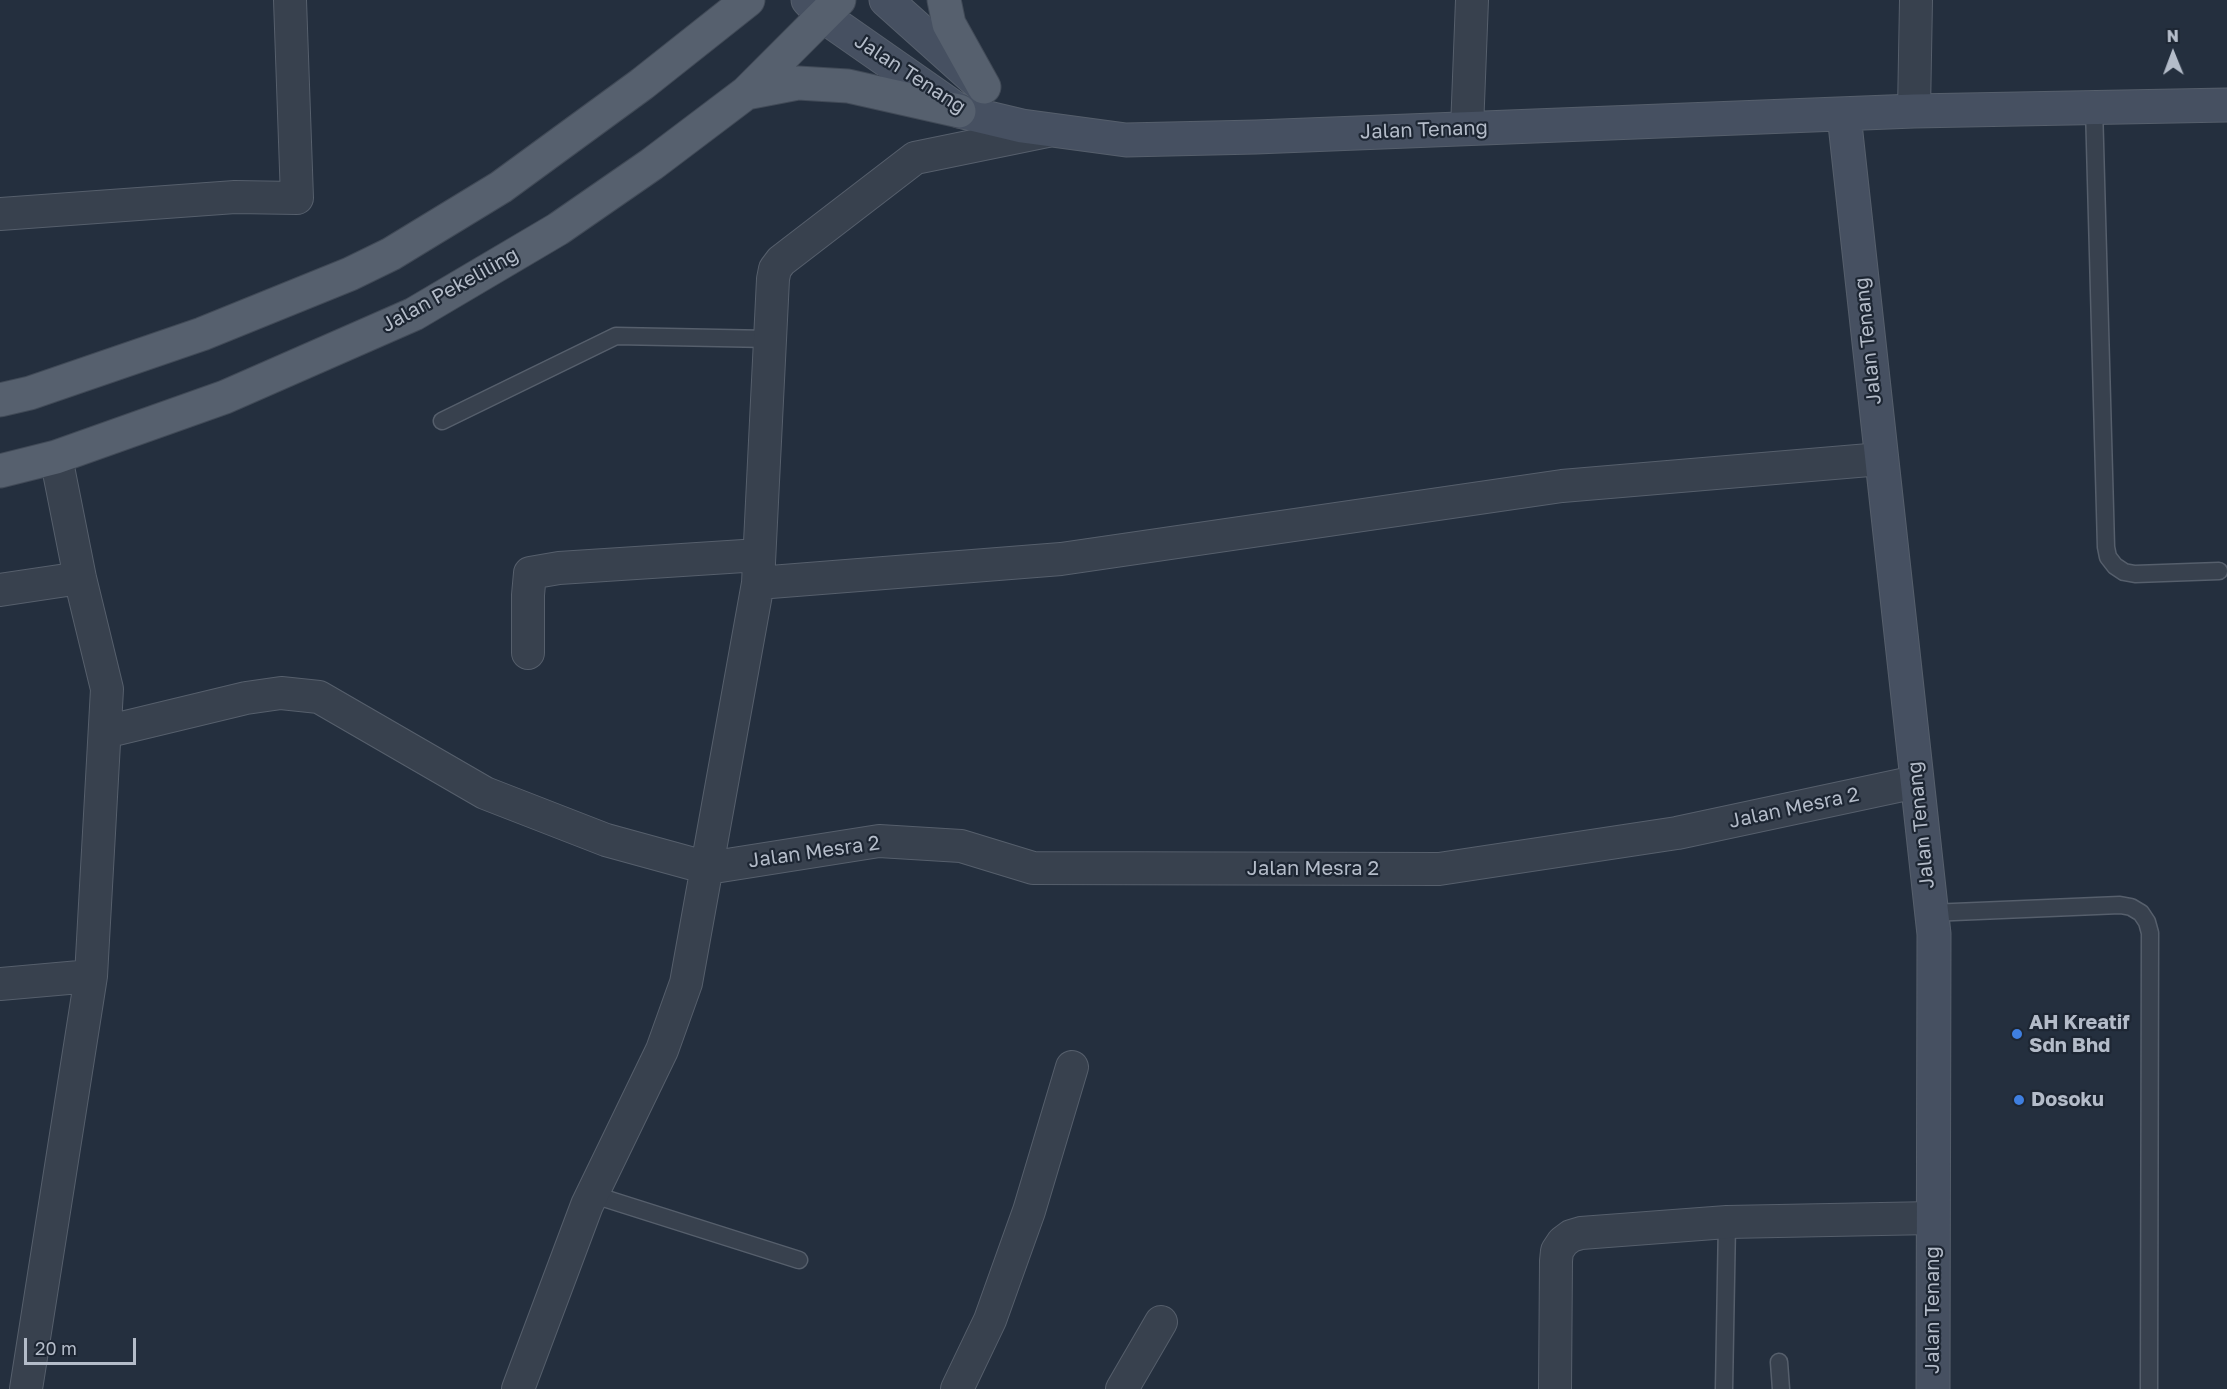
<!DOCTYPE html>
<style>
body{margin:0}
#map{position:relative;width:2227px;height:1389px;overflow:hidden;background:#242f3e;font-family:"Golos Text",sans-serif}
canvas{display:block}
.north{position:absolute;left:2143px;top:24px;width:60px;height:60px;-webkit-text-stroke:4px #1d2633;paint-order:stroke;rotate:359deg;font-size:16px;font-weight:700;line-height:24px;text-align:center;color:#b4bcc9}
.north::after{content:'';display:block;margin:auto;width:21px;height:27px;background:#b4bcc9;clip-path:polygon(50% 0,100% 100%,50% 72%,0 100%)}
.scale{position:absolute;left:24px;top:1338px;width:112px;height:27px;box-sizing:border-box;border:3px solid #b4bcc9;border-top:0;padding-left:8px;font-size:18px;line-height:21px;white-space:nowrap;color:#b4bcc9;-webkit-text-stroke:4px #1d2633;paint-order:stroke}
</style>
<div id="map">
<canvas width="2227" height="1389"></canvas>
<div class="north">N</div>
<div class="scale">20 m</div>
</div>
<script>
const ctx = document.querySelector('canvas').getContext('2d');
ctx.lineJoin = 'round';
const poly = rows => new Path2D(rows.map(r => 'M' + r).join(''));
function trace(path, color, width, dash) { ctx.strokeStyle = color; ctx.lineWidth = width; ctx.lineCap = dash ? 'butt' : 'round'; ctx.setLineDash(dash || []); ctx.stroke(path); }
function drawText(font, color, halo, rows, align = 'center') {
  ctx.font = font + ' "Golos Text",sans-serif'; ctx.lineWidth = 4.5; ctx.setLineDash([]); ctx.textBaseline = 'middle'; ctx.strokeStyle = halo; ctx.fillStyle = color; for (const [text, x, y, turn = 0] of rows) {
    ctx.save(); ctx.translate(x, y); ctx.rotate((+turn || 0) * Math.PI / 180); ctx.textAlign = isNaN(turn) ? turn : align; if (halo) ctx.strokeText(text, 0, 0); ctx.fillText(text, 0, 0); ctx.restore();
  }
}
const lane = poly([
 [2094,107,2106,547,2108,557,2115,566,2124,572,2135,574,2219,571],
 [442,421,616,336,770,339],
 [1930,913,2120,905,2131,907,2141,913,2147,922,2150,933,2149,1389],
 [591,1194,799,1260],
 [1779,1362,1781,1389],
 [1724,1389,1727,1222]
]);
const street = poly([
 [1914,111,1916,0],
 [1467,129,1472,0],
 [0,214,235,197,297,198,290,0],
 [758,583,1061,559,1562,486,1881,459],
 [0,590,80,578],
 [528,653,528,595,530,573,559,568,759,555],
 [105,732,246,698,281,693,319,697,485,793,606,840,708,868,879,841,961,846,1033,868,1439,869,1677,833,1916,782],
 [0,984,91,976],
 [26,1389,91,976,107,689,80,578,56,457],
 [518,1389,587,1205,662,1050,686,983,758,583,773,279,775,269,781,261,915,158,1047,131],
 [957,1389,990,1320,1029,1211,1072,1067],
 [1122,1389,1161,1322],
 [1555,1389,1556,1261,1557,1251,1563,1242,1571,1236,1581,1233,1727,1222,1933,1218]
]);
const secondary = poly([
 [808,0,823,16,959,111,1022,126,1126,140,1256,137,1914,111,2227,105],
 [886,0,981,85],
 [1844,115,1934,934,1933,1389]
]);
const primary = poly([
 [944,0,949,24,984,87],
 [746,93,798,83,848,86,959,111],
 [0,400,30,393,202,334,350,274,391,254,501,187,642,84,748,0],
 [0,471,56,457,225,397,414,314,558,229,652,164,746,93,839,0]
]);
trace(lane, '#565f6c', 19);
trace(street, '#565f6c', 34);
trace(secondary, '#565f6c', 35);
trace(primary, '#414a57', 35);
trace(lane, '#38414e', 16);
trace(street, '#38414e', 32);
trace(secondary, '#465061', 33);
trace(primary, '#56606e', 33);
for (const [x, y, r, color] of [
 [2017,1034,6,"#3f7fe0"],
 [2019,1100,6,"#3f7fe0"]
]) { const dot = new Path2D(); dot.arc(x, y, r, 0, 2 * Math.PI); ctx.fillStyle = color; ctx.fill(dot); trace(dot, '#1d2633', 2); }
drawText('20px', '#b4bcc9', '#1d2633', [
 ["Jalan Tenang",910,74,33],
 ["Jalan Tenang",1424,130,-2],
 ["Jalan Pekeliling",450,290,-29],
 ["Jalan Tenang",1868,341,-96],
 ["Jalan Mesra 2",1794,808,-12],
 ["Jalan Tenang",1921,825,-96],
 ["Jalan Mesra 2",814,852,-8],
 ["Jalan Mesra 2",1313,869],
 ["Jalan Tenang",1933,1310,-90]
]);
drawText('bold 20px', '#b4bcc9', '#1d2633', [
 ["AH Kreatif",2029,1023],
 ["Sdn Bhd",2029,1046],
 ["Dosoku",2031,1100]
], 'left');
</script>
